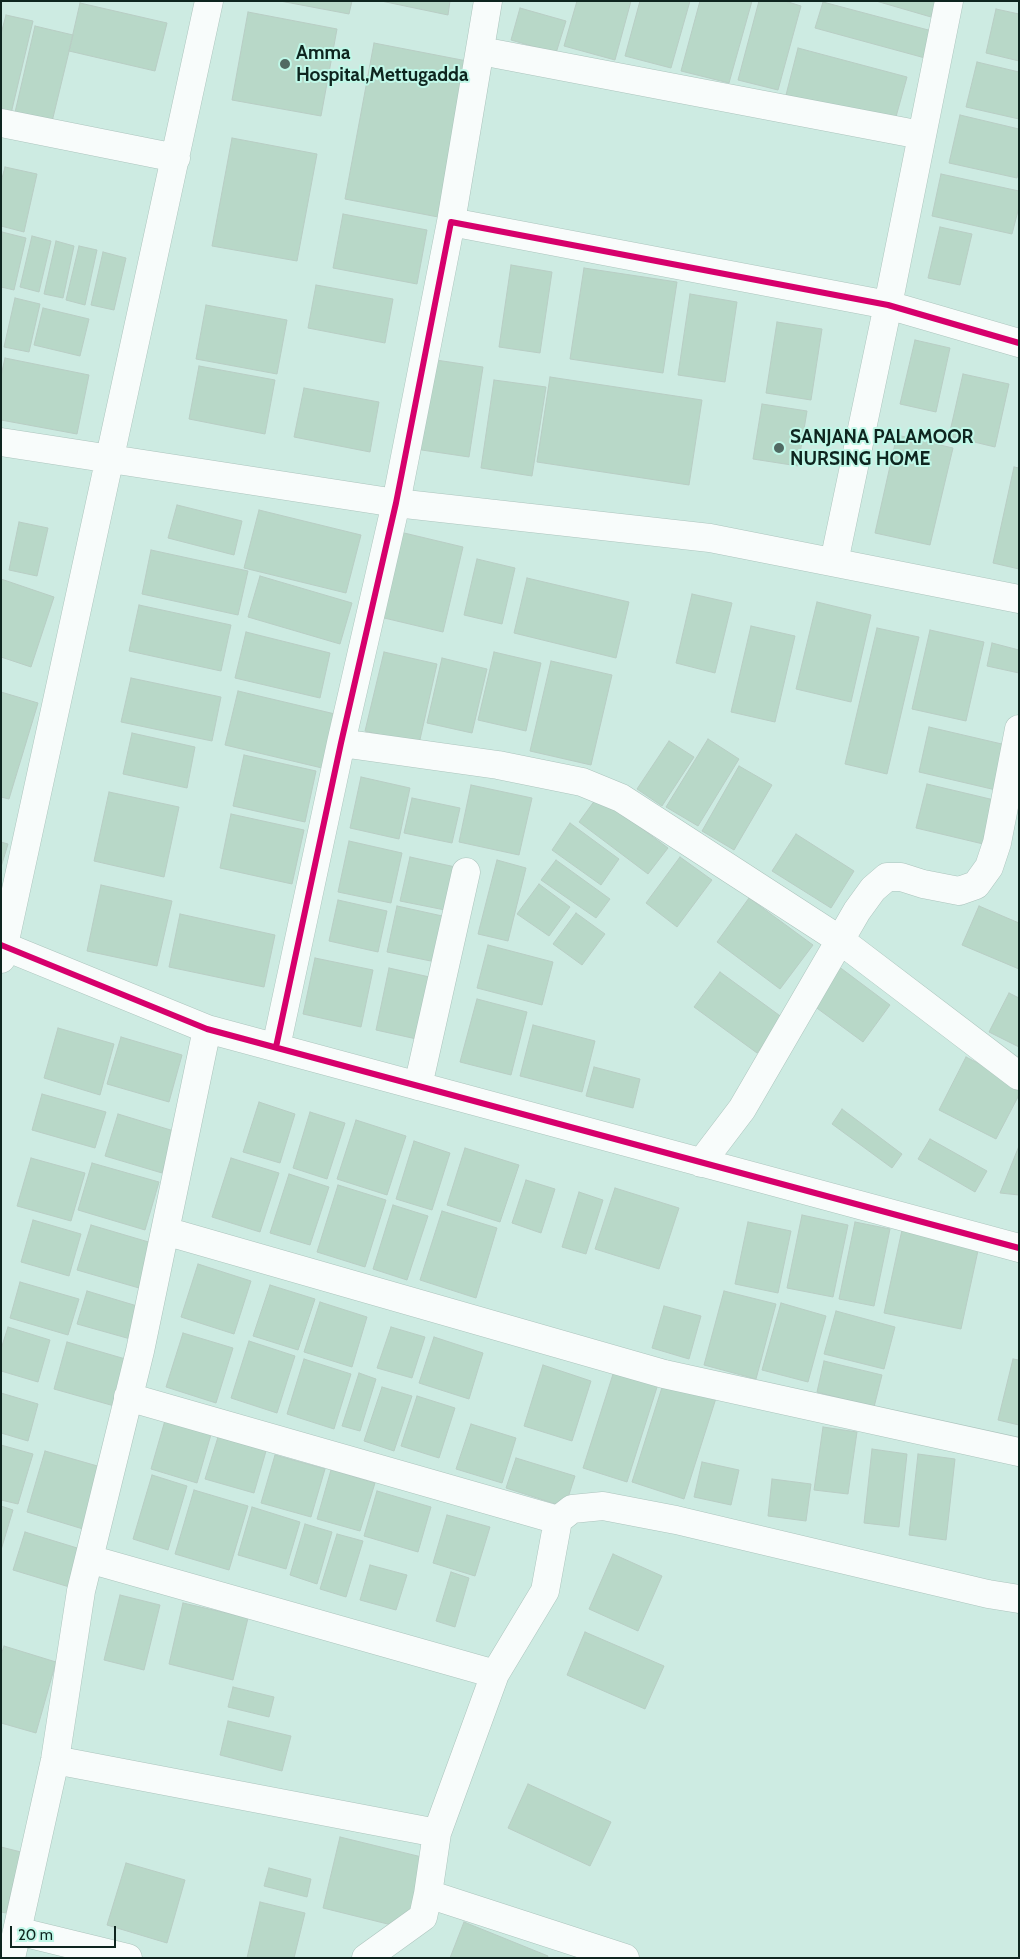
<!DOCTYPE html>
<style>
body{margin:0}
#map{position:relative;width:1020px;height:1959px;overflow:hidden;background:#cdebe2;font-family:Cabin,sans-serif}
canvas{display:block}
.frame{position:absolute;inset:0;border:2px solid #0e251f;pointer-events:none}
.scale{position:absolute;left:10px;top:1926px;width:106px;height:22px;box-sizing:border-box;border:2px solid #0e251f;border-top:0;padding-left:6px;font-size:15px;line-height:18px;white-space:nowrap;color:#0e251f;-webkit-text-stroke:4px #c0f8e8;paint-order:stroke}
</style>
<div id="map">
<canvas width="1020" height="1959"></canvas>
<div class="frame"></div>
<div class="scale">20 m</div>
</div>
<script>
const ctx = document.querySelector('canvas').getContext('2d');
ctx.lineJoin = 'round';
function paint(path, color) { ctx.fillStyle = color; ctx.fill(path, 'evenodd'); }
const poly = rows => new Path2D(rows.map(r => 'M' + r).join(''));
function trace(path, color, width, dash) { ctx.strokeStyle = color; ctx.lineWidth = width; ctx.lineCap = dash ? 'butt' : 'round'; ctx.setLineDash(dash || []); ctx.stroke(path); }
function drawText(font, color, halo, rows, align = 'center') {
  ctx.font = font + ' Cabin,sans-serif'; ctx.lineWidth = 4; ctx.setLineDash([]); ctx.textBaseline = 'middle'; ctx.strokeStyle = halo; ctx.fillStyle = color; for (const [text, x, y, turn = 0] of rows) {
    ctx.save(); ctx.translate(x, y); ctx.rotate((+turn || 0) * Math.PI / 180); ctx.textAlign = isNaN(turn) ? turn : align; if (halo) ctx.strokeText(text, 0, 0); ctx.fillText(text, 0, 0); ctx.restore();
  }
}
const building = poly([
 [280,1,352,1,349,14,280,1],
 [381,1,450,1,448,15,381,1],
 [577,1,631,1,615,60,564,46,577,1],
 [640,1,690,1,671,68,625,56,640,1],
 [700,1,752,1,729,83,681,71,700,1],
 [759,1,785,1,801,6,778,90,738,80,759,1],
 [876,1,936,1,931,17,876,1],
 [823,2,932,31,925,58,815,28,823,2],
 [80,3,167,23,155,71,69,51,80,3],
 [520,8,566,21,556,53,511,40,520,8],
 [996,9,1019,14,1019,61,986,53,996,9],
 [248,12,337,29,321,116,232,100,248,12],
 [6,15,33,21,9,122,1,120,1,34,6,15],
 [35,26,73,35,50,130,13,121,35,26],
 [374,43,467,61,438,217,345,199,374,43],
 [798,48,907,77,894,124,786,95,798,48],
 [977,62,1019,72,1019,119,966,107,977,62],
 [960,115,1019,129,1019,169,1017,178,949,163,960,115],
 [232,138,317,154,297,261,212,246,232,138],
 [5,167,37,174,24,232,1,226,1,182,5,167],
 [941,174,1019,191,1019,207,1012,234,932,216,941,174],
 [343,214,427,230,417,284,333,268,343,214],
 [940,227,972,234,960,285,928,278,940,227],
 [2,232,26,238,14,290,1,287,2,232],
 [32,236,51,241,39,292,20,287,32,236],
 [56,241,74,246,63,298,44,294,56,241],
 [79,246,97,250,85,305,66,300,79,246],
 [103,252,126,258,114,310,91,305,103,252],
 [511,265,552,272,540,353,499,347,511,265],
 [584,268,677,282,663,373,570,359,584,268],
 [316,285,393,299,385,343,308,328,316,285],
 [690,294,737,302,725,382,678,375,690,294],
 [15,298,40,304,29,352,4,347,15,298],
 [206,305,287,320,277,374,196,359,206,305],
 [43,308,89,319,80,356,34,345,43,308],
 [777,322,822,329,811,400,766,393,777,322],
 [915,340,950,348,936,412,900,404,915,340],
 [5,358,89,375,77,434,1,420,1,376,5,358],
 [429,359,483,367,469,457,415,449,429,359],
 [199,366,275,380,265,434,189,419,199,366],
 [963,374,1009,384,995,447,949,436,963,374],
 [550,377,702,400,689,485,537,462,550,377],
 [494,380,546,387,532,476,481,468,494,380],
 [304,388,379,402,370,452,294,437,304,388],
 [762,404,807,411,798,466,753,459,762,404],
 [897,435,953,448,930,545,875,533,897,435],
 [1014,467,1019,468,1019,569,993,563,1014,467],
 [177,505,242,521,234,555,168,538,177,505],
 [259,510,361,535,346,593,244,568,259,510],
 [19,522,48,528,37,576,9,570,19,522],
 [400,532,463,547,443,632,380,617,400,532],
 [151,550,248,571,238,615,142,594,151,550],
 [477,559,515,568,502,624,464,615,477,559],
 [260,576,352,603,340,644,248,617,260,576],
 [527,578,629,602,616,658,514,633,527,578],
 [1,579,54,597,31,667,1,657,1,579],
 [692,594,732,603,715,673,676,663,692,594],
 [817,602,871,615,851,702,796,689,817,602],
 [139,605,231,625,221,671,129,651,139,605],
 [751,626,795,636,775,722,731,712,751,626],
 [877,628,919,637,887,774,845,764,877,628],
 [930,630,984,642,966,721,912,709,930,630],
 [246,632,330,653,320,698,235,678,246,632],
 [992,643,1019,650,1019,673,987,666,992,643],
 [384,652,437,664,419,744,365,731,384,652],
 [494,652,541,663,526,731,478,720,494,652],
 [442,658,487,669,472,733,427,723,442,658],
 [551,661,612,675,591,765,530,751,551,661],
 [131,678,221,697,212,741,121,722,131,678],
 [238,691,335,714,322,768,225,745,238,691],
 [1,692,38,703,9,799,1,797,1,692],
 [929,727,1019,748,1013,794,919,772,929,727],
 [132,733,195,747,187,788,123,774,132,733],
 [708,739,739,759,698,826,666,807,708,739],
 [669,741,694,757,662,806,637,789,669,741],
 [244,755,316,771,305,822,233,806,244,755],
 [739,766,772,785,734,850,702,831,739,766],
 [361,777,410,788,399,839,350,828,361,777],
 [927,784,1011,804,1000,848,916,828,927,784],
 [471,785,532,798,519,855,459,842,471,785],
 [109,792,179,807,164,877,94,861,109,792],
 [598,796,668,848,648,874,579,822,598,796],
 [412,798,460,808,452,843,404,833,412,798],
 [231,814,304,830,292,884,220,868,231,814],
 [570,823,619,859,601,885,552,850,570,823],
 [796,834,854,871,831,908,772,871,796,834],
 [349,841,402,853,391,903,338,892,349,841],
 [1,842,8,844,1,867,1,842],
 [410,857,469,870,460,913,400,901,410,857],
 [680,857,712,880,677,927,646,903,680,857],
 [497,860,526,868,508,941,478,934,497,860],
 [556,860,610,899,596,918,541,880,556,860],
 [539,884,570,907,549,936,517,914,539,884],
 [101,885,172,901,157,966,87,951,101,885],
 [749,898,813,945,780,989,717,942,749,898],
 [338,900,387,911,378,952,329,941,338,900],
 [397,906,465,921,455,966,387,952,397,906],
 [979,906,1019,923,1019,969,962,945,979,906],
 [576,913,605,934,582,965,553,944,576,913],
 [180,914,275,935,264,987,169,967,180,914],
 [488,945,553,962,542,1005,477,988,488,945],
 [315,958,373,970,361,1027,303,1014,315,958],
 [838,966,890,1005,863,1042,810,1003,838,966],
 [389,968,452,982,439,1044,376,1030,389,968],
 [720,972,783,1018,757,1053,694,1007,720,972],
 [1009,993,1019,998,1019,1047,989,1032,1009,993],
 [477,999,527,1012,511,1075,460,1062,477,999],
 [533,1025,595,1041,582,1092,520,1076,533,1025],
 [58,1028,114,1044,100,1095,44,1078,58,1028],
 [121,1037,182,1055,169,1102,107,1084,121,1037],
 [966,1057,1019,1084,1019,1095,996,1139,939,1110,966,1057],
 [594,1067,640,1079,633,1108,586,1096,594,1067],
 [42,1094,106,1112,95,1148,32,1130,42,1094],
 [259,1102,295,1114,280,1163,243,1152,259,1102],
 [842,1109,902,1154,892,1168,832,1124,842,1109],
 [310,1112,345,1123,327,1179,293,1168,310,1112],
 [118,1114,174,1131,162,1173,105,1156,118,1114],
 [356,1120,406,1136,387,1195,337,1179,356,1120],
 [930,1139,987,1171,975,1192,918,1159,930,1139],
 [414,1141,450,1153,432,1210,396,1199,414,1141],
 [1019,1146,1019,1195,1000,1193,1019,1146],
 [465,1148,519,1165,500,1222,447,1205,465,1148],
 [31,1158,85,1173,71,1221,17,1206,31,1158],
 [231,1158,279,1173,260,1232,212,1217,231,1158],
 [92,1163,159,1182,145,1230,78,1210,92,1163],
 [289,1174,329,1187,310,1245,270,1233,289,1174],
 [526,1180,555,1189,541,1233,512,1223,526,1180],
 [338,1185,386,1200,365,1267,317,1252,338,1185],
 [615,1188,679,1208,659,1269,595,1249,615,1188],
 [579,1192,603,1200,586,1254,562,1247,579,1192],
 [393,1205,428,1216,407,1280,373,1269,393,1205],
 [442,1211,497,1228,476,1298,420,1280,442,1211],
 [802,1215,848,1225,833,1297,787,1288,802,1215],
 [33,1220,81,1234,69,1276,21,1262,33,1220],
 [748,1222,791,1231,778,1293,735,1284,748,1222],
 [855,1222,890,1229,874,1306,839,1299,855,1222],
 [91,1225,152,1243,139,1288,77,1270,91,1225],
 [902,1230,979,1246,961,1329,884,1313,902,1230],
 [198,1264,251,1281,234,1334,181,1317,198,1264],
 [20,1282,79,1299,68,1335,10,1318,20,1282],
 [270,1285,315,1299,298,1350,253,1336,270,1285],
 [87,1291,144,1308,134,1340,77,1324,87,1291],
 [724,1291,776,1304,756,1379,704,1365,724,1291],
 [320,1302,367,1317,352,1367,304,1352,320,1302],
 [781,1303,826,1316,808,1382,762,1370,781,1303],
 [664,1306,701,1316,689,1359,652,1348,664,1306],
 [836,1311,895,1327,884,1369,824,1354,836,1311],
 [8,1327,50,1340,38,1382,1,1371,1,1349,8,1327],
 [391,1327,425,1337,412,1378,377,1368,391,1327],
 [183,1333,233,1348,216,1403,166,1387,183,1333],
 [434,1337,483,1353,469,1399,419,1383,434,1337],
 [249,1341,295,1356,277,1413,231,1398,249,1341],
 [67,1342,146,1365,132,1411,54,1389,67,1342],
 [304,1359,351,1374,334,1429,287,1414,304,1359],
 [1013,1359,1019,1360,1019,1425,998,1420,1013,1359],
 [824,1361,882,1375,874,1407,817,1392,824,1361],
 [543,1365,591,1381,572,1441,524,1426,543,1365],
 [614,1371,658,1384,627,1482,583,1468,614,1371],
 [359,1373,376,1379,360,1431,342,1426,359,1373],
 [665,1378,717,1395,684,1499,632,1482,665,1378],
 [382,1387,412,1396,394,1451,364,1441,382,1387],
 [1,1393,38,1404,28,1441,1,1433,1,1393],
 [417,1396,455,1408,439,1458,401,1446,417,1396],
 [166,1417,212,1431,197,1483,151,1469,166,1417],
 [471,1424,516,1438,502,1483,456,1469,471,1424],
 [823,1427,857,1432,848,1494,814,1490,823,1427],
 [218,1437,266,1451,254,1493,205,1479,218,1437],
 [1,1445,33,1454,18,1504,1,1500,1,1445],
 [872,1449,907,1454,899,1527,864,1523,872,1449],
 [45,1451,101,1467,83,1529,27,1512,45,1451],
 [918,1454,955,1459,946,1540,909,1535,918,1454],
 [275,1455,325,1469,311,1517,261,1503,275,1455],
 [516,1458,575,1476,565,1507,506,1488,516,1458],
 [702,1462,739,1470,731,1505,694,1497,702,1462],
 [331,1470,375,1483,360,1531,317,1519,331,1470],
 [152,1475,187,1486,168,1550,133,1539,152,1475],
 [772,1479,811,1484,806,1521,768,1516,772,1479],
 [194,1490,248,1506,229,1570,175,1554,194,1490],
 [377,1491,431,1507,418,1552,364,1536,377,1491],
 [1,1506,13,1510,1,1550,1,1506],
 [252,1507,300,1522,286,1569,238,1555,252,1507],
 [447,1515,490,1527,475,1576,433,1563,447,1515],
 [305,1524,332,1532,317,1584,290,1575,305,1524],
 [25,1532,87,1551,76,1589,13,1570,25,1532],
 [337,1534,363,1541,346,1597,320,1589,337,1534],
 [613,1554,662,1576,638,1631,589,1609,613,1554],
 [370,1565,407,1575,396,1610,360,1600,370,1565],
 [451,1572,469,1578,455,1627,436,1621,451,1572],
 [120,1595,160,1605,144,1670,104,1660,120,1595],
 [183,1603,248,1618,233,1680,169,1664,183,1603],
 [585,1632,664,1666,645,1709,567,1675,585,1632],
 [4,1646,56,1662,36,1733,1,1723,1,1655,4,1646],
 [233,1687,274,1697,269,1717,228,1707,233,1687],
 [228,1721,291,1736,282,1771,220,1755,228,1721],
 [528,1784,611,1822,590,1866,508,1828,528,1784],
 [340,1837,434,1860,416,1931,323,1908,340,1837],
 [1,1847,21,1852,6,1913,1,1912,1,1847],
 [126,1863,185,1880,167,1943,107,1925,126,1863],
 [269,1868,311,1879,307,1897,264,1886,269,1868],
 [260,1902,305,1913,294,1958,247,1958,260,1902],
 [464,1922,548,1956,547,1958,450,1958,464,1922]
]);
paint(building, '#b8d8c8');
trace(building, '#b8cdc4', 1);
const minor = poly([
 [481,51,921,135],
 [1,123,176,158],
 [451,222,488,1],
 [1,442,396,503,710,538,1019,599],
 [834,562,888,305,949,1],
 [341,743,498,765,582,782,621,798,840,940,1019,1076],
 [1,945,207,1029,1019,1248],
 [1,959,209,1],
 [276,1047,341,743,396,503,451,222,888,305,1019,343],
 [418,1086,466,872],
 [701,1163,742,1109,857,911,873,889,887,877,901,877,923,884,959,891,976,885,989,867,997,843,1019,729],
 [165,1231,664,1374,1019,1452],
 [128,1397,558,1520,545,1591,495,1674,437,1833],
 [558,1520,572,1509,603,1506,676,1520,988,1594,1019,1599],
 [89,1559,495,1674],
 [55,1760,437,1833,428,1894,423,1917,366,1958],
 [428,1894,625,1958],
 [17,1931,128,1958],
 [11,1958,55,1760,81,1591,140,1351,207,1029]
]);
trace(minor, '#acc4bd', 29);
trace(minor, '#f8fcfb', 28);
trace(poly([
 [1,945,207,1029,1019,1248],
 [276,1047,341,743,396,503,451,222,888,305,1019,343]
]), '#d6006c', 6);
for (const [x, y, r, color] of [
 [285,64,6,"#516a63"],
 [779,448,6,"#516a63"]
]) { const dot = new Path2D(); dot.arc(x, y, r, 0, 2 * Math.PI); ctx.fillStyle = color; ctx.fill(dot); trace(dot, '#c0f8e8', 2); }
drawText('bold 19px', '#0e251f', '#c0f8e8', [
 ["Amma",296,53],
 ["Hospital,Mettugadda",296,75],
 ["SANJANA PALAMOOR",790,437],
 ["NURSING HOME",790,459]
], 'left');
</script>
